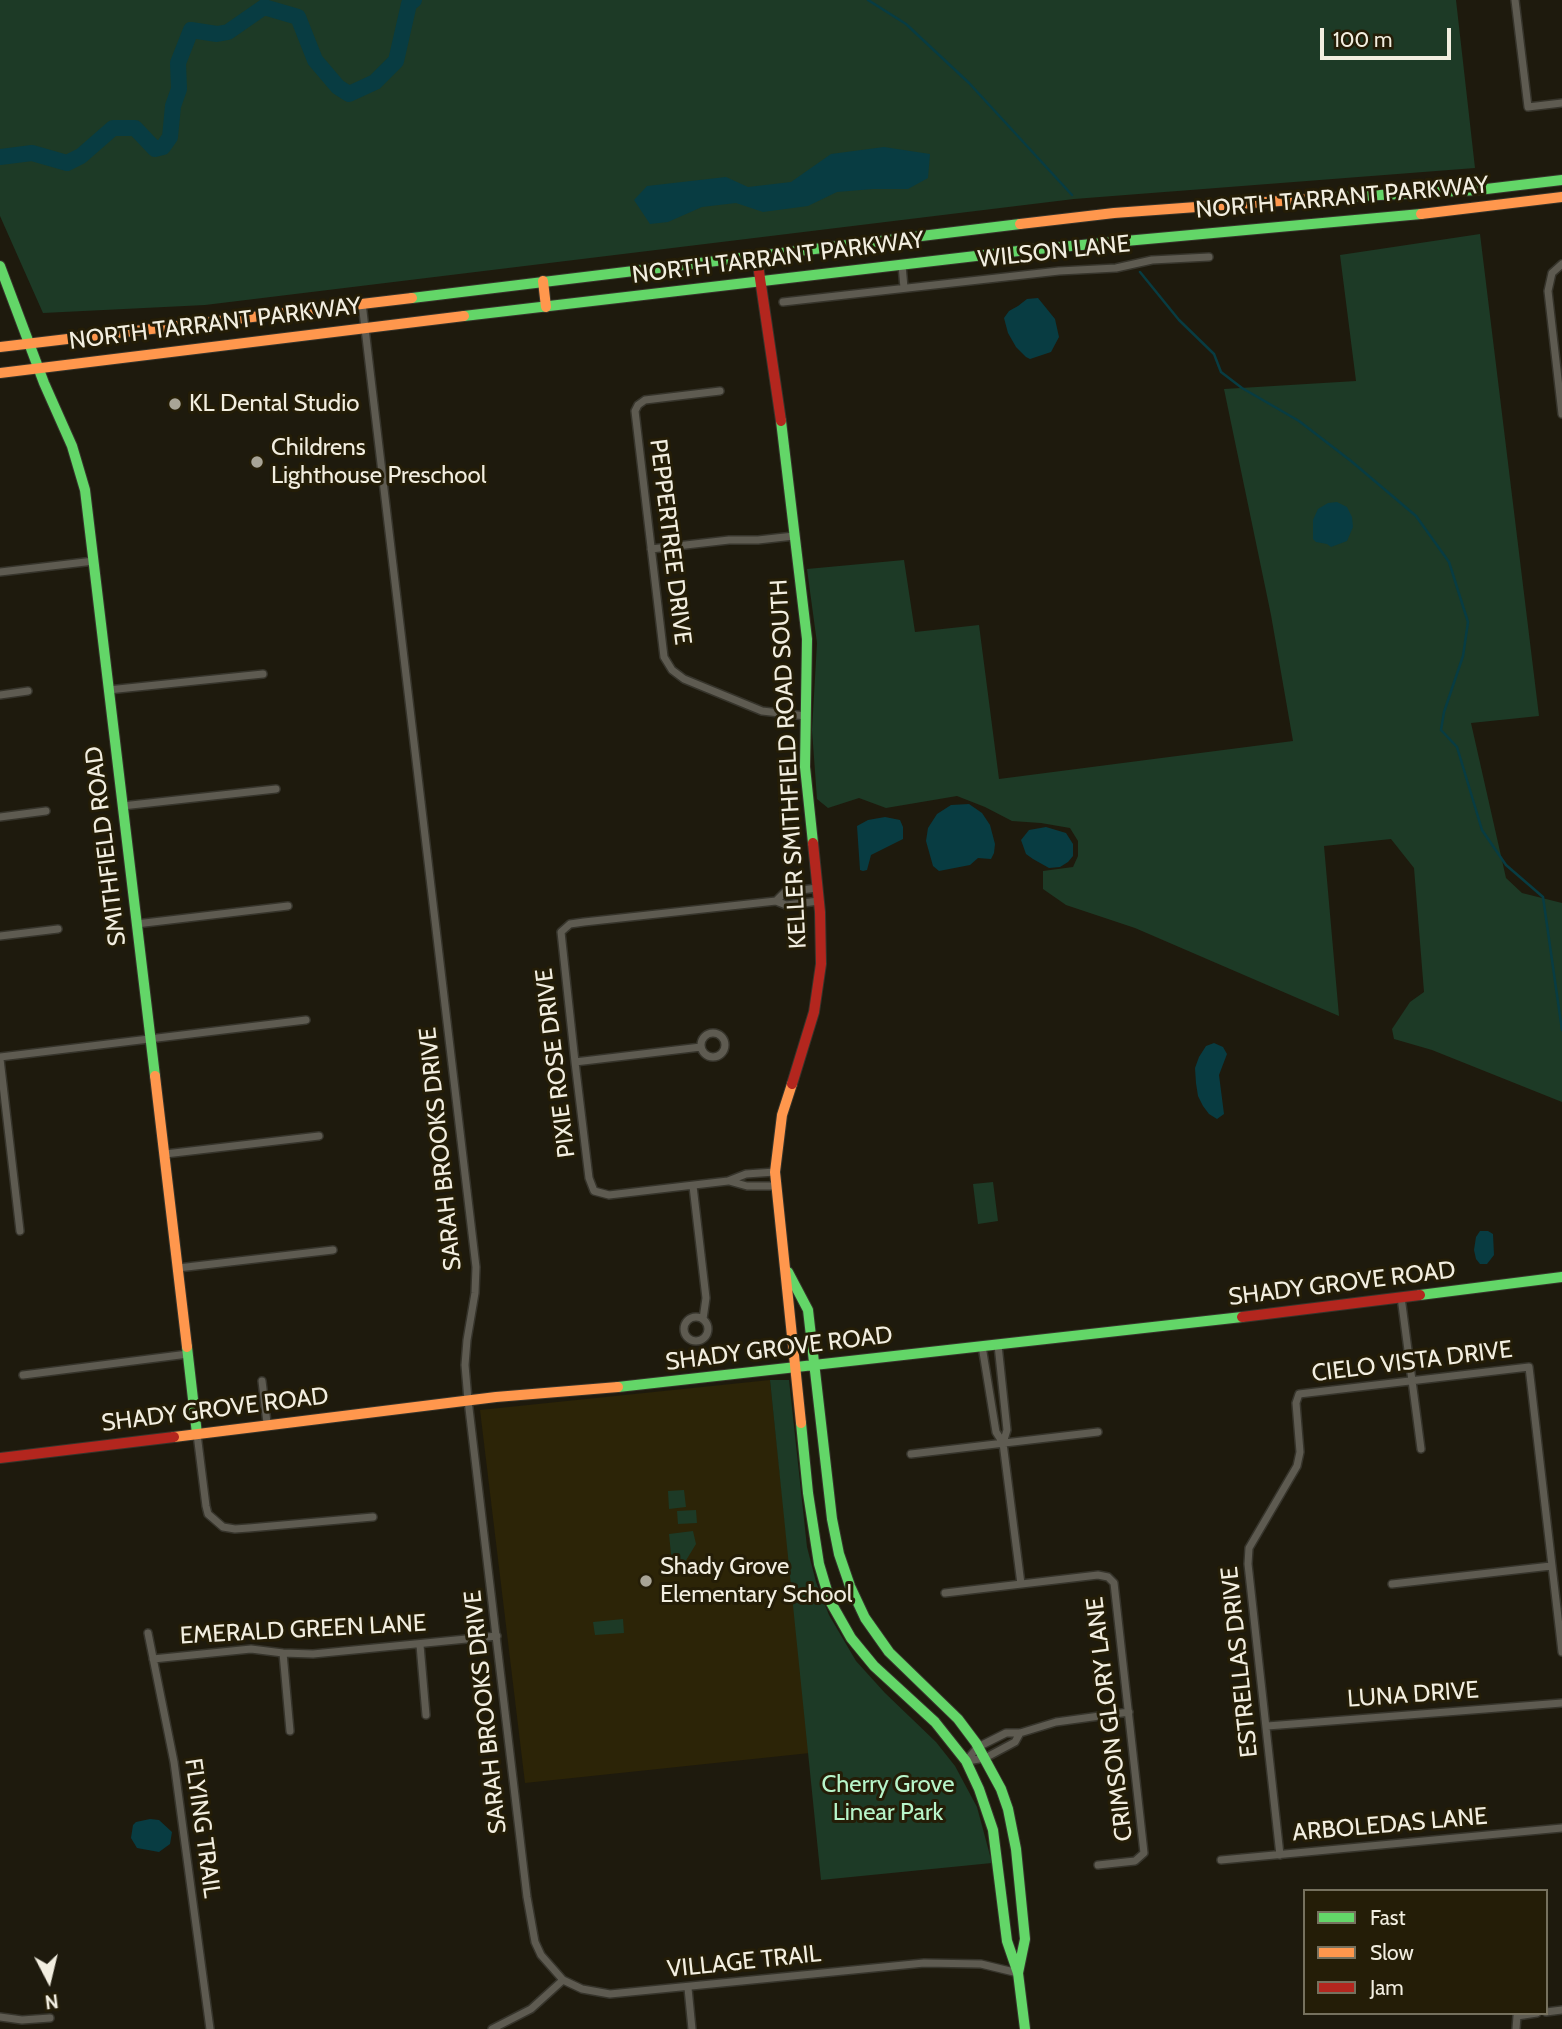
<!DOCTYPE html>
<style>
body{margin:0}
#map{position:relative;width:1562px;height:2029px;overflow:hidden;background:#1e1a0d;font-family:Cabin,sans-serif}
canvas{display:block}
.legend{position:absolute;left:1303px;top:1889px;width:245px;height:126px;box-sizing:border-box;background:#241d07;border:2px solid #76715e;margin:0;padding:9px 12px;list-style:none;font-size:21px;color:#f2eee0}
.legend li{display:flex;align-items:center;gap:14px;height:35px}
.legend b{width:35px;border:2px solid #76715e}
.north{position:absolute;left:14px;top:1945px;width:70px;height:70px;-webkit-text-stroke:5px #241d07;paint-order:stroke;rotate:173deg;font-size:19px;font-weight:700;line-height:28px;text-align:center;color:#f2eee0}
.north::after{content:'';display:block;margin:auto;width:24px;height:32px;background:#f2eee0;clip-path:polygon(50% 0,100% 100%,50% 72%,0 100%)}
.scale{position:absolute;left:1320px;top:28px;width:131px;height:32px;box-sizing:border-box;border:4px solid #f2eee0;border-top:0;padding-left:9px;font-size:21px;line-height:24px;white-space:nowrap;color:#f2eee0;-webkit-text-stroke:5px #241d07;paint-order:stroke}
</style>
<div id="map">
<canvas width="1562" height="2029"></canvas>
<ul class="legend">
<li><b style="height:9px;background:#63d668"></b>Fast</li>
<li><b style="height:9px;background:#ff974d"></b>Slow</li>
<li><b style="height:9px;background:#b3261e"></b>Jam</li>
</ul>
<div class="north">N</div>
<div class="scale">100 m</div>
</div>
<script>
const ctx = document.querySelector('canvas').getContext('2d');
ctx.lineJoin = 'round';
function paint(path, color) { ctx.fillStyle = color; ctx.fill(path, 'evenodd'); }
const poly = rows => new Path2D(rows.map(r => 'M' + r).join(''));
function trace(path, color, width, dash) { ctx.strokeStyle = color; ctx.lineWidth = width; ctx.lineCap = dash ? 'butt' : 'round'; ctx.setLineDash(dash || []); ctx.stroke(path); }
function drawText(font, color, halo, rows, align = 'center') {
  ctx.font = font + ' Cabin,sans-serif'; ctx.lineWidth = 6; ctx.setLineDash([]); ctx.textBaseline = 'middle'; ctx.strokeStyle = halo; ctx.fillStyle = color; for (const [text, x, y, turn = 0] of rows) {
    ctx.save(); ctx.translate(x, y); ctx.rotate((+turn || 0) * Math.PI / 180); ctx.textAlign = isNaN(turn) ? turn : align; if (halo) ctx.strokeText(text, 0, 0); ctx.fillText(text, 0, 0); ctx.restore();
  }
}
paint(poly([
 [770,1380,810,1753,525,1783,480,1410]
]), '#2c2407');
paint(poly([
 [0,0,1456,0,1475,168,1074,199,205,305,43,313,0,216],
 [1480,234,1539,716,1471,723,1506,878,1522,893,1562,903,1562,1102,1432,1050,1394,1039,1392,1029,1410,1002,1424,992,1414,868,1391,839,1324,846,1339,1016,1135,928,1066,905,1043,889,1043,871,1073,867,1078,856,1078,841,1070,828,1041,823,1012,821,985,807,957,796,886,808,859,798,828,808,817,799,812,730,817,643,807,569,904,560,915,632,979,625,999,779,1293,741,1271,615,1224,389,1356,381,1340,255],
 [993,1182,998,1221,978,1224,973,1184],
 [770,1380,789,1380,807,1547,816,1582,829,1615,856,1661,885,1693,936,1742,955,1766,977,1807,992,1863,821,1880],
 [684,1490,686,1507,669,1509,668,1491],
 [696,1510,697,1523,678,1524,677,1511],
 [693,1531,696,1544,685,1562,672,1564,669,1534],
 [623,1619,624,1633,595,1635,593,1622]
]), '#1d3a26');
paint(poly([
 [884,147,930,154,928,178,908,189,873,189,837,192,808,206,763,212,736,203,702,207,668,222,650,224,634,200,647,186,726,177,748,187,791,182,831,154],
 [1038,298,1055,319,1059,337,1051,352,1030,359,1026,357,1016,347,1008,333,1004,318,1009,311,1018,306,1027,299],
 [1337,502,1347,507,1352,517,1353,527,1347,541,1331,547,1327,544,1316,542,1313,539,1313,520,1318,509,1328,503],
 [969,804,982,813,990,825,995,844,994,853,991,859,978,858,970,865,939,871,933,866,926,841,928,828,937,814,951,805],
 [885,817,900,820,903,827,903,839,871,855,867,870,863,871,860,870,857,826,868,820],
 [1046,827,1066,833,1073,844,1073,856,1068,862,1060,867,1049,868,1033,859,1026,854,1021,840,1029,830],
 [1214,1043,1223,1047,1227,1054,1219,1075,1224,1114,1217,1119,1209,1114,1203,1106,1198,1096,1196,1083,1195,1068,1199,1057,1206,1046],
 [1480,1231,1488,1231,1493,1234,1494,1255,1487,1264,1480,1264,1476,1259,1474,1250,1476,1237],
 [150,1819,159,1820,172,1832,170,1844,159,1852,137,1848,131,1838,133,1825,136,1822]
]), '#083c42');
trace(poly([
 [868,0,906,24,969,83,1072,195],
 [1140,272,1179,320,1214,354,1221,372,1242,388,1299,421,1351,461,1416,516,1449,562,1468,622,1463,656,1444,712,1441,730,1457,747,1482,830,1506,865,1543,897,1562,1030]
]), '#083c42', 2.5);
trace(poly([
 [0,157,32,153,67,163,81,156,113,128,135,128,155,149,163,147,170,137,173,106,179,89,178,63,191,30,217,34,228,32,264,7,298,17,315,60,338,87,349,94,375,82,396,61,409,4,414,0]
]), '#083c42', 16);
const street = poly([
 [1515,0,1528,107,1562,103],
 [1562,264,1552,273,1548,291,1562,414],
 [902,265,904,288],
 [783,302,1059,271,1116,268,1152,260,1209,257],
 [362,303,476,1267,475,1293,467,1340,465,1365,468,1400,527,1897,535,1942,541,1955,563,1980,582,1989,610,1994,924,1963,981,1964,1018,1973],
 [720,391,645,400,638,405,635,411,664,657,672,670,684,679,762,711,806,716],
 [651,549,729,540,758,540,794,536],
 [0,572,94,561],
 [108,690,263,674],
 [0,695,28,691],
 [122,806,276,789],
 [0,817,46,811],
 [776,901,785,892,817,888],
 [136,924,288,906],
 [0,936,58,929],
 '701 1045a12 12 0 1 1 24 0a12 12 0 1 1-24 0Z',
 [0,1057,306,1020],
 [0,1059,20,1231],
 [575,1062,701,1047],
 [165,1154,319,1136],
 [775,1172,746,1174,728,1181,609,1195,594,1191,589,1178,575,1062,561,932,570,924,584,922,776,901,786,905,819,901],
 [729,1181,747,1186,776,1186],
 [693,1186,706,1298,703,1319],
 [178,1268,333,1250],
 [1401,1297,1421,1449],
 '684 1329a12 12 0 1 1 24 0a12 12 0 1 1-24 0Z',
 [998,1345,1007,1430,1003,1443],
 [982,1346,996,1432,1003,1443,1021,1584],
 [23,1375,188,1354],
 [262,1381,267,1423],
 [197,1434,206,1506,208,1514,223,1527,235,1529,249,1528,373,1517],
 [911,1454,1098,1432],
 [1392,1584,1551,1566],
 [945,1593,1098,1575,1108,1577,1114,1583,1144,1853,1135,1861,1098,1865],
 [148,1633,174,1762,210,2029],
 [420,1645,426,1715],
 [283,1653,290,1731],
 [153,1659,251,1649,283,1653,313,1654,497,1636],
 [1267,1726,1562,1703],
 [966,1761,978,1747,1006,1733,1020,1733,1056,1722,1129,1712],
 [967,1761,985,1758,1015,1742,1020,1733],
 [1280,1855,1248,1564,1249,1548,1297,1466,1300,1452,1296,1403,1299,1394,1529,1367,1562,1652],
 [1221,1860,1562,1828],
 [688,1988,692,2029],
 [1546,2012,1562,2010],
 [0,2017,22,2020,50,2018],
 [492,2029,531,2009,563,1980],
 [1516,2029,1517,2016,1537,2013]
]);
const fast = poly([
 [1321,198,1478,190,1562,180],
 [0,266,44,383,72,446,85,490,155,1076],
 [412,298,1020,224],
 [464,316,1027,250,1421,214],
 [781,421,807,639,805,767,813,843],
 [788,1272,808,1310,832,1519,839,1554,850,1586,865,1618,889,1652,958,1719,976,1743,1001,1789,1008,1809,1016,1849,1025,1939,1018,1973],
 [1420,1295,1562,1277],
 [187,1347,197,1434],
 [618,1387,1242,1317],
 [801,1423,808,1493,819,1564,830,1601,851,1638,874,1666,935,1722,966,1761,979,1789,993,1830,1007,1941,1018,1973,1025,2029]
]);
const slow = poly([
 [1421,214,1562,197],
 [1020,224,1114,213,1321,198],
 [543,281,546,307],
 [0,347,412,298],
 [0,373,464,316],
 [155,1076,187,1347],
 [792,1084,782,1115,775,1172,801,1423],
 [174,1437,496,1397,618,1387]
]);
const jam = poly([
 [757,258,781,421],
 [792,1084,814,1012,821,964,820,912,813,843],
 [1242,1317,1420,1295],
 [0,1458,174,1437]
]);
trace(street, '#36342b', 10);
trace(fast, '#36342b', 12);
trace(slow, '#36342b', 12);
trace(jam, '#36342b', 12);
trace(street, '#5e5b51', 7);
trace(fast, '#63d668', 10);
trace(slow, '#ff974d', 10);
trace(jam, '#b3261e', 10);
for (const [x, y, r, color] of [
 [175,404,7,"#a8a496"],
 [257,462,7,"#a8a496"],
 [646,1581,7,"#a8a496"]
]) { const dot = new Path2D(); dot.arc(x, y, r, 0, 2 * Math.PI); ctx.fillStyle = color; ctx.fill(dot); trace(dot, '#241d07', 2.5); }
drawText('24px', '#f2eee0', '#241d07', [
 ["NORTH TARRANT PARKWAY",1342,198,-5],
 ["WILSON LANE",1054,252,-6],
 ["NORTH TARRANT PARKWAY",778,258,-7],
 ["NORTH TARRANT PARKWAY",215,324,-7],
 ["PEPPERTREE DRIVE",670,542,83],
 ["KELLER SMITHFIELD ROAD SOUTH",789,764,-93],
 ["SMITHFIELD ROAD",106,846,-97],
 ["PIXIE ROSE DRIVE",556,1063,-97],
 ["SARAH BROOKS DRIVE",441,1149,-96],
 ["SHADY GROVE ROAD",1342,1284,-7],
 ["SHADY GROVE ROAD",779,1349,-7],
 ["CIELO VISTA DRIVE",1412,1362,-7],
 ["SHADY GROVE ROAD",215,1410,-7],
 ["EMERALD GREEN LANE",303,1630,-3],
 ["ESTRELLAS DRIVE",1240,1662,-96],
 ["LUNA DRIVE",1413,1695,-4],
 ["SARAH BROOKS DRIVE",486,1712,-96],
 ["CRIMSON GLORY LANE",1110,1719,-97],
 ["ARBOLEDAS LANE",1390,1825,-5],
 ["FLYING TRAIL",202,1828,82],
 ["VILLAGE TRAIL",744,1962,-6]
]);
drawText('24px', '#f2eee0', '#241d07', [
 ["KL Dental Studio",189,404],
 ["Childrens",271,448],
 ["Lighthouse Preschool",271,476],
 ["Shady Grove",660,1567],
 ["Elementary School",660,1595]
], 'left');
drawText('24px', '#b7f5ca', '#241d07', [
 ["Cherry Grove",888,1785],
 ["Linear Park",888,1813]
]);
</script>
